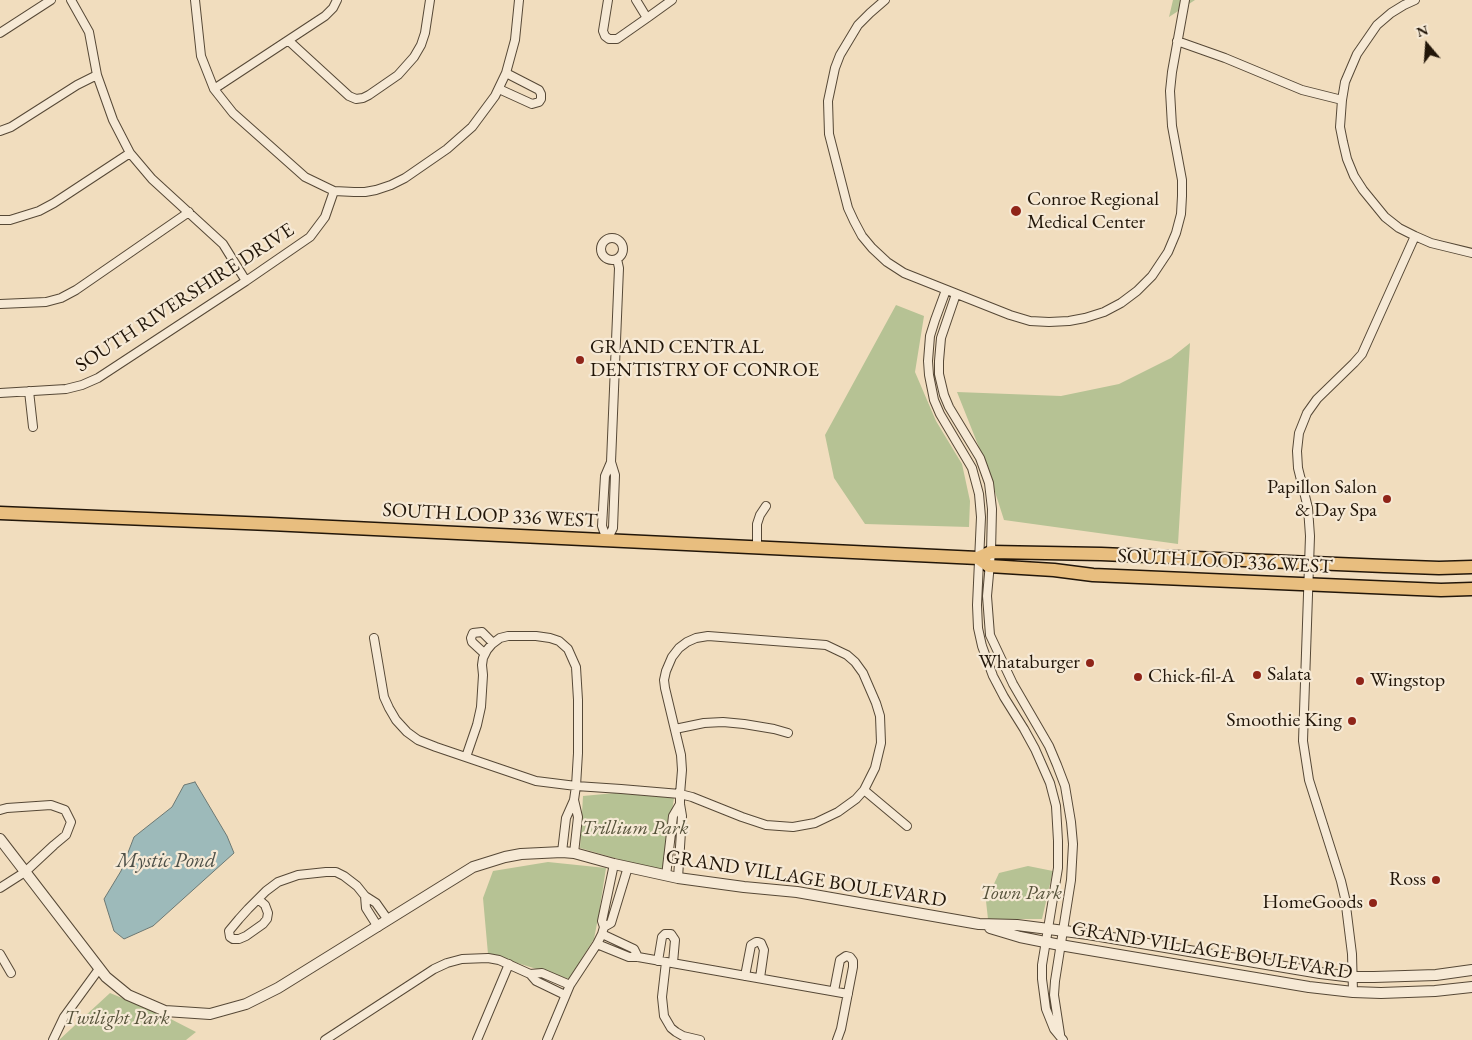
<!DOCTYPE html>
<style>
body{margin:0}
#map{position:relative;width:1472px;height:1040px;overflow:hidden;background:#f1ddbe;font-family:"EB Garamond",serif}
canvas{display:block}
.north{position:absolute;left:1402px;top:20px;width:50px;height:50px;-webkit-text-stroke:4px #f6e9d5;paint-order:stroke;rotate:342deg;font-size:14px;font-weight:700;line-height:20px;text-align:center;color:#221609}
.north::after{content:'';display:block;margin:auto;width:18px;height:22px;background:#221609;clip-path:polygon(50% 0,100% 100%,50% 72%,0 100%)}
</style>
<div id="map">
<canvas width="1472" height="1040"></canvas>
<div class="north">N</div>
</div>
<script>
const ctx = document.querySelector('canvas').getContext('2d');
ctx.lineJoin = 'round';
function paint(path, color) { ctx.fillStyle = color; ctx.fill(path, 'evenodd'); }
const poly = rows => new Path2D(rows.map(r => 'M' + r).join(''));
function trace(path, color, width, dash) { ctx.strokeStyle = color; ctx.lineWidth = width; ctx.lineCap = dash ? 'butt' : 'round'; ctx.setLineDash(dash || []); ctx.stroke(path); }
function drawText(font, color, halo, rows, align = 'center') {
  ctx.font = font + ' "EB Garamond",serif'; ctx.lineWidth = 4.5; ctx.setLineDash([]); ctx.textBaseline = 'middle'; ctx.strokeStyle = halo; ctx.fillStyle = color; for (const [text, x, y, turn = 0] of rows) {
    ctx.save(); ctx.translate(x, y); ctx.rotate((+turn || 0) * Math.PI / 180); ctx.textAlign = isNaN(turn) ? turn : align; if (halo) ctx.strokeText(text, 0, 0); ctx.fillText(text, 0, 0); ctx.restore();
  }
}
paint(poly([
 [1173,0,1195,0,1169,17],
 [896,305,924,316,915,372,936,421,962,464,970,501,969,527,865,524,834,478,825,435],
 [1190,343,1178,544,1004,520,988,470,957,392,1061,396,1119,384,1171,358],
 [615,793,674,798,663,872,580,848,583,796],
 [548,862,606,868,599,913,594,939,569,979,488,954,483,898,493,871],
 [1028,866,1053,871,1042,919,988,919,986,901,999,873],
 [110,993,161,1014,196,1032,186,1040,59,1040]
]), '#b6c294');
const water = poly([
 [195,782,227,836,234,853,153,926,124,939,114,931,104,899,121,871,134,837,172,807,184,785,195,782]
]);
paint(water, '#9dbaba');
trace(water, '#6c7873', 1);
const minor = poly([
 [71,0,89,32,97,75,113,120,130,153,152,179,223,244,246,281],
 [195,0,201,56,214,89,233,113,305,177,334,191,354,192,365,192,376,190,391,185,405,178,447,149,472,127,495,96,506,73,515,40,519,0],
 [608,0,603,31,605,36,609,39,617,39,647,18,636,0],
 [885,0,870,13,858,25,840,55,835,68,828,101,829,134,848,208,854,221,862,236,872,248,887,262,904,273,1010,315,1030,321,1049,322,1069,321,1085,318,1104,312,1121,303,1137,291,1152,276,1168,252,1176,233,1181,214,1182,196,1182,180,1172,126,1170,91,1172,72,1185,0],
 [1415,0,1404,5,1391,13,1377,25,1357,54,1345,82,1342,100,1340,127,1343,142,1347,159,1354,176,1363,190,1385,217,1399,228,1415,236,1431,243,1472,253],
 [647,18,672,0],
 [0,33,51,0],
 [289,41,349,96,356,99,363,98,369,95,398,75,414,57,421,45,425,33,430,0],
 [1177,41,1225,58,1302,90,1342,100],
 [214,89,325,16,333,8,337,0],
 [499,89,532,104,539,102,541,99,541,94,539,90,506,73],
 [0,131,11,127,77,85,97,75],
 [0,220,10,220,39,211,54,203,130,153],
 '601 249a11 11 0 1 1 22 0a11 11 0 1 1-22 0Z',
 [946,290,935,320,930,336,928,361,929,375,934,400,940,414,972,468,979,494,981,517,977,605,978,628,982,646,993,676,1004,697,1024,729,1035,749,1050,783,1056,806,1058,841,1058,868,1042,965,1042,979,1046,1009,1054,1029,1063,1040],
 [956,294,941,338,939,361,939,374,944,395,949,407,980,458,989,483,992,509,991,552,987,596,990,635,1013,684,1049,746,1057,765,1065,786,1071,822,1073,844,1071,880,1055,981,1054,995,1060,1034],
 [0,304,46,302,61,298,76,290,189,212],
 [29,391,33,427],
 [0,393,66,389,82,385,98,378,246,281,310,237,325,217,334,191],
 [607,540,613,528,615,475,611,462,619,268,617,259],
 [607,540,602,526,605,476,611,462],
 [757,548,757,524,760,515,766,506],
 [374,638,384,697,389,708,396,720,407,732,418,740,436,747,536,781,576,786,621,789,680,794,692,797,742,817,766,825,793,827,815,823,838,812,856,799,864,790,875,768,881,743,880,716,876,703,863,673,855,662,847,655,826,645,708,636,696,638,687,642,679,648,672,657,666,671,664,680,665,688,681,755,682,770,680,794,680,804,682,816,678,878],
 [485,654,472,642,471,638,473,633,482,632,493,643],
 [675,729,704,723,723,722,744,724,774,729,788,733],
 [466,757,477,725,481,707,483,675,482,665,483,658,487,650,492,644,500,638,508,636,536,636,550,638,559,641,568,649,576,667,578,700,578,753,576,786,574,800,566,818,562,852],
 [864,790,907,826],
 [574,800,578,817,574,853],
 [0,810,7,808,51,805,65,810,71,822,66,835,54,845,25,872,0,888],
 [666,876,673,816,680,804],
 [365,896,366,908,378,927],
 [258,899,265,905,268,913,267,919,263,924,246,936,239,939,233,939,230,937,229,931,239,919,248,909,266,891,278,882,298,875,326,872,336,872,344,876,357,886,365,896,376,903,388,920],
 [604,927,611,923,628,867],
 [602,934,634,949,638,957],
 [597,944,629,957,638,957,848,994],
 [0,954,11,973],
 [658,961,662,937,665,934,671,934,675,940,673,963],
 [666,962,662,997,664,1016,671,1028,676,1032,683,1036,700,1040],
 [530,974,542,973,570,985],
 [745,976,751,945,756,942,758,942,761,943,764,950,760,978],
 [834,991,840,960,846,956,850,957,853,961,853,967,841,1029,837,1040],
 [1353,992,1352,954,1345,898,1341,881,1309,780,1303,741,1310,536,1308,508,1298,468,1297,451,1299,433,1307,413,1317,399,1354,363,1362,354,1415,236],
 [53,1040,64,1017,99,969],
 [325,1040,434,969,447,963,462,959,488,958,499,960,530,974,536,981,565,995],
 [477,1040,509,964],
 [547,1040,570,985,597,944,602,934,604,927,602,921,614,864]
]);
const tertiary = poly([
 [0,839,106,977,128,995,165,1011,210,1014,246,1004,278,988,473,867,505,857,521,854,562,852,574,853,614,864,678,878,744,887,797,892,979,924,1017,925,1088,934,1320,973,1353,977,1374,977,1436,975,1472,970],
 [990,928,1020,937,1060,945,1309,987,1353,992,1381,993,1435,991,1472,987]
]);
const primary = poly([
 [0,513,270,524,978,558,991,552,1101,554,1384,566,1439,568,1472,567],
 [978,558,989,566,1054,570,1093,575,1370,587,1441,590,1472,589]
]);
trace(minor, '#564836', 10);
trace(tertiary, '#564836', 12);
trace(primary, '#221609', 15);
trace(minor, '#f6e9d5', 8);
trace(tertiary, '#f6e9d5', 10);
trace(primary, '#e8be7f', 12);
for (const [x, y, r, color] of [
 [1016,211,6,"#8f2418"],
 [580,360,5,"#8f2418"],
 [1387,499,5,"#8f2418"],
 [1090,663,5,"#8f2418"],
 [1257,675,5,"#8f2418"],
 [1138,677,5,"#8f2418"],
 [1360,681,5,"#8f2418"],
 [1352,721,5,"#8f2418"],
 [1436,880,5,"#8f2418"],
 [1373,903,5,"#8f2418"]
]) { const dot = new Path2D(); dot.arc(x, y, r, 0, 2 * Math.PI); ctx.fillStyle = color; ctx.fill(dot); trace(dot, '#f6e9d5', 2); }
drawText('20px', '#221609', '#f6e9d5', [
 ["Conroe Regional",1027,200],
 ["Medical Center",1027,223],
 ["GRAND CENTRAL",590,348],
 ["DENTISTRY OF CONROE",590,371],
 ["Papillon Salon",1377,488,"right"],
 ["& Day Spa",1377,511,"right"],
 ["Whataburger",1080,663,"right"],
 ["Salata",1267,675],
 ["Chick-fil-A",1148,677],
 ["Wingstop",1370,681],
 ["Smoothie King",1342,721,"right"],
 ["Ross",1426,880,"right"],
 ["HomeGoods",1363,903,"right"]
], 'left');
drawText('20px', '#221609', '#f6e9d5', [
 ["SOUTH RIVERSHIRE DRIVE",185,298,-33],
 ["SOUTH LOOP 336 WEST",490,516,3],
 ["SOUTH LOOP 336 WEST",1225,562,3],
 ["GRAND VILLAGE BOULEVARD",806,879,9],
 ["GRAND VILLAGE BOULEVARD",1212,951,9]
]);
drawText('italic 20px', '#56523a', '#f6e9d5', [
 ["Trillium Park",635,829],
 ["Town Park",1021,894],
 ["Twilight Park",117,1019]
]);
drawText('italic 21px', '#4d4f47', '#f6e9d5', [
 ["Mystic Pond",166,861]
]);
</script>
